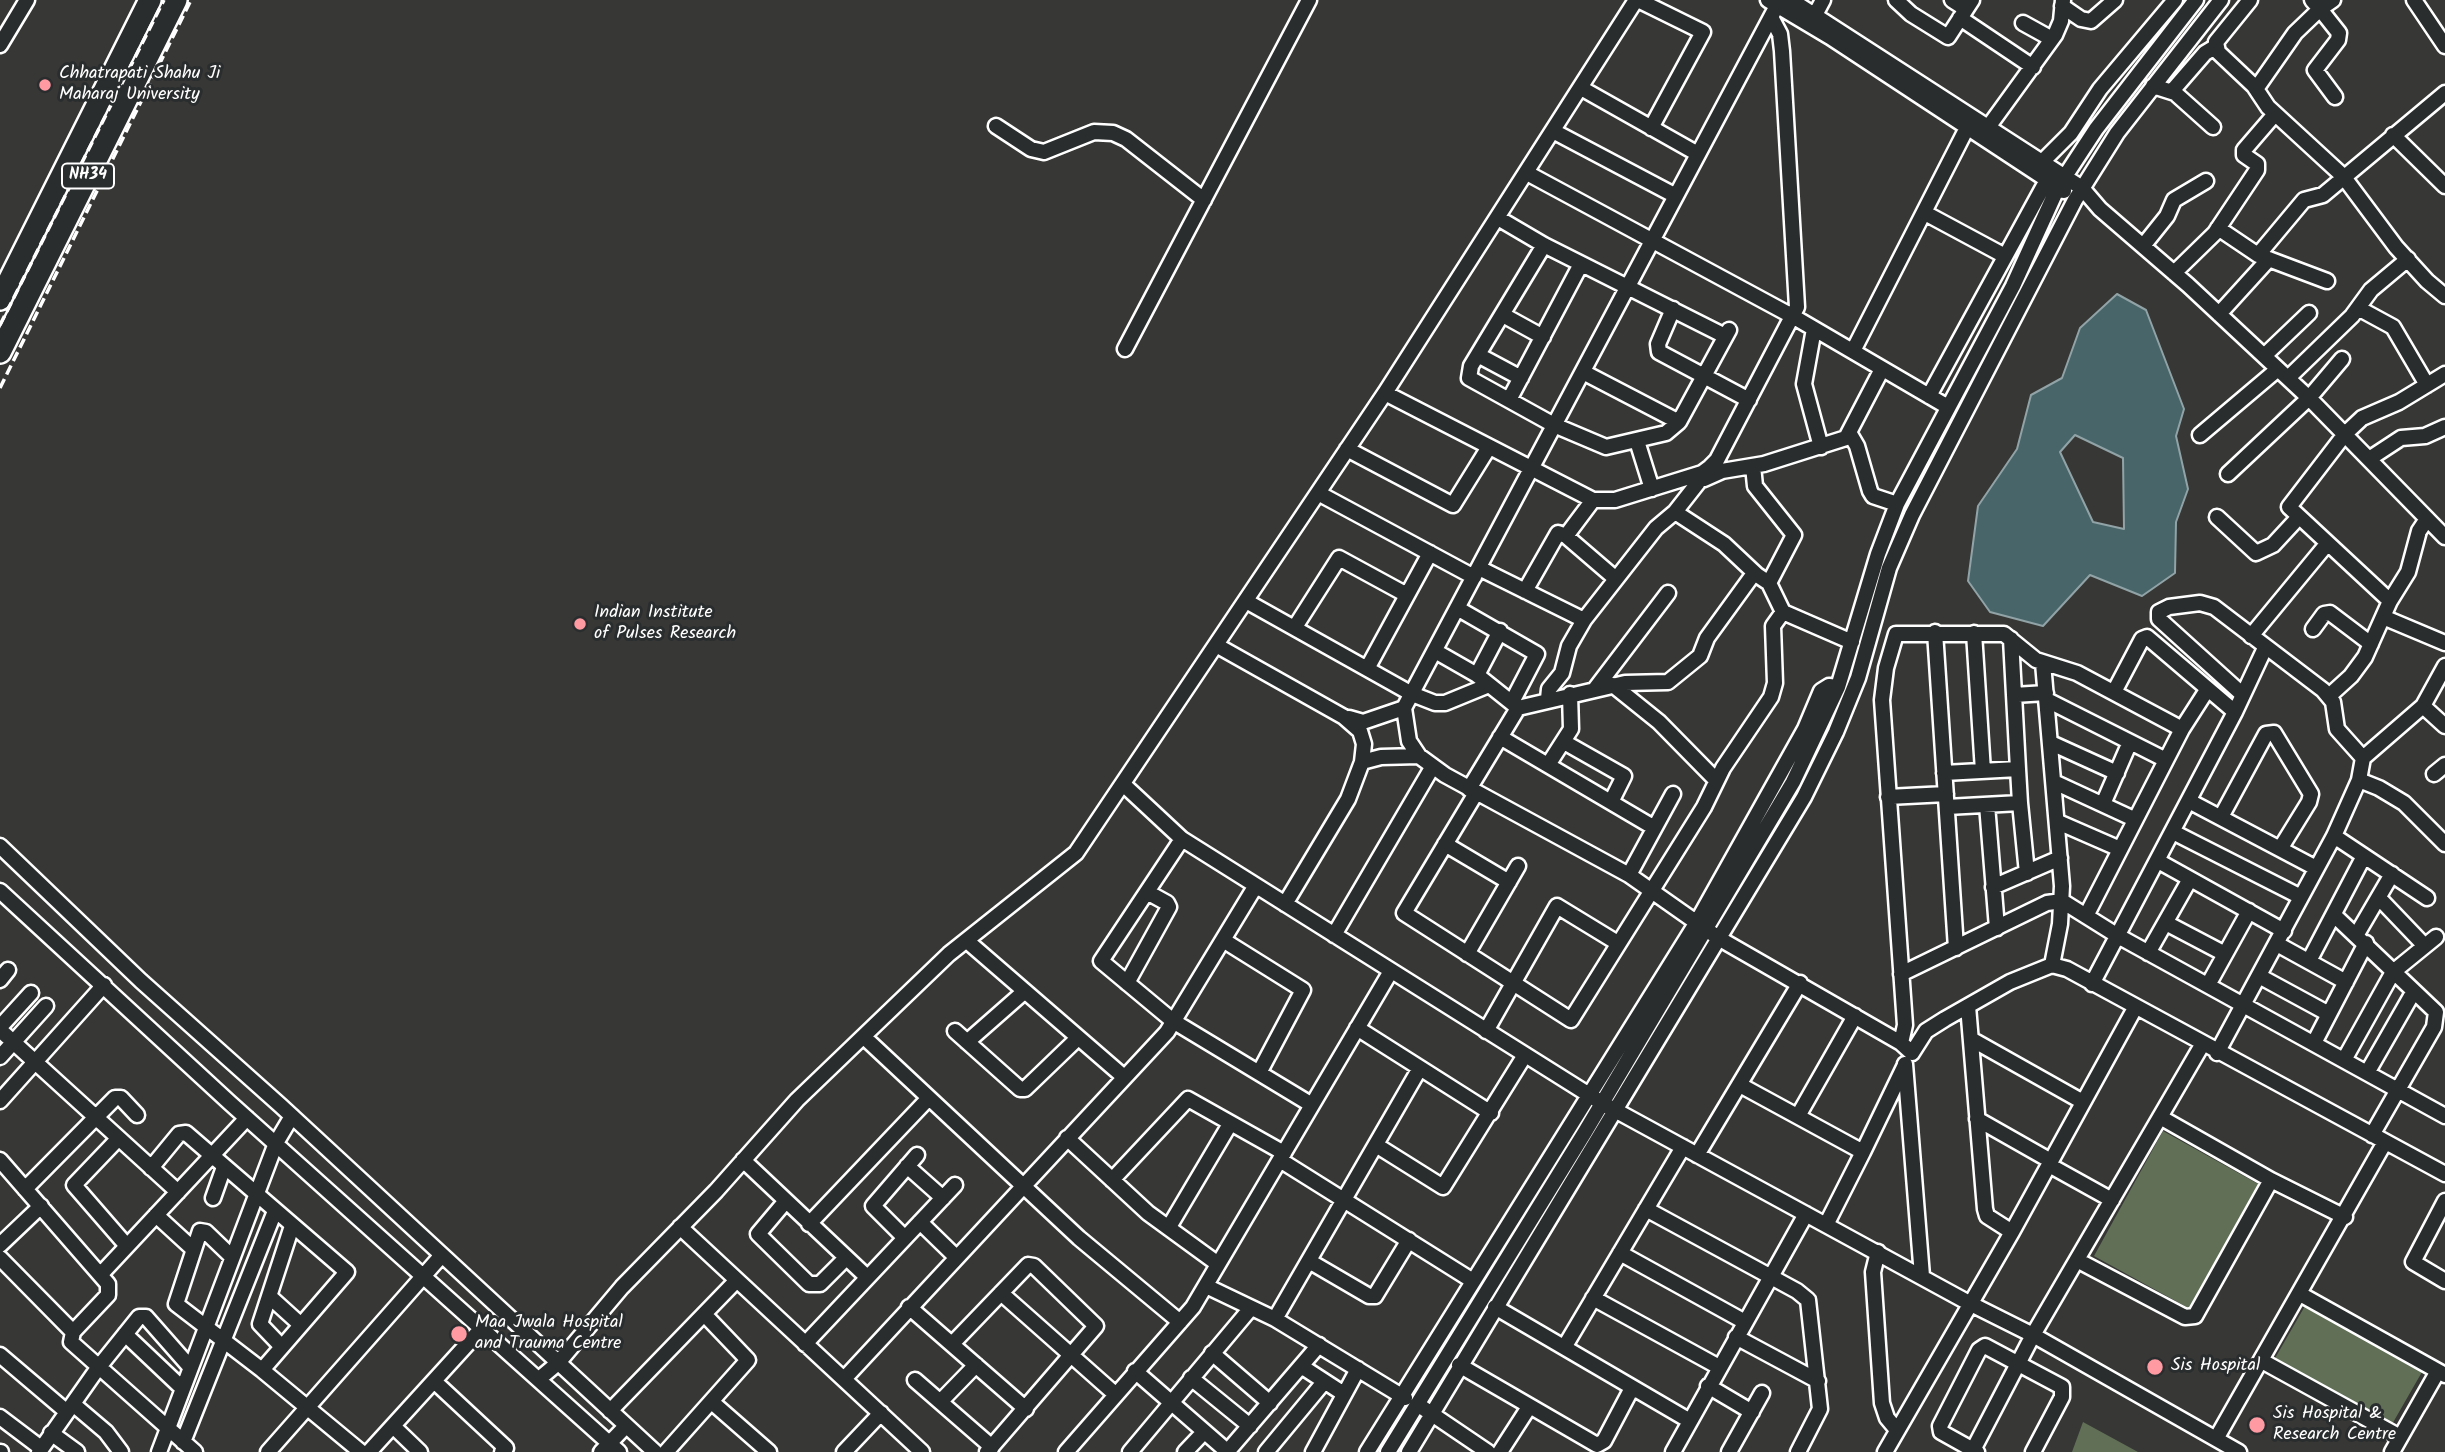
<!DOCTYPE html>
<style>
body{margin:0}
canvas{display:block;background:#373735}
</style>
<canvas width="2445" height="1452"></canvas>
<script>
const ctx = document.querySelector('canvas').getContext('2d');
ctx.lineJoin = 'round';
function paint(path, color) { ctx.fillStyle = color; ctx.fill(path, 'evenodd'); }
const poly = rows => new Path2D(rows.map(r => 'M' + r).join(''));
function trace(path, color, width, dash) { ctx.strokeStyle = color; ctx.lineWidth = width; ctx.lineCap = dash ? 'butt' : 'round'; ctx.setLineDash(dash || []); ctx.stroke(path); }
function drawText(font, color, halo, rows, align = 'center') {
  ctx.font = font + ' Kalam,sans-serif'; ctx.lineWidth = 6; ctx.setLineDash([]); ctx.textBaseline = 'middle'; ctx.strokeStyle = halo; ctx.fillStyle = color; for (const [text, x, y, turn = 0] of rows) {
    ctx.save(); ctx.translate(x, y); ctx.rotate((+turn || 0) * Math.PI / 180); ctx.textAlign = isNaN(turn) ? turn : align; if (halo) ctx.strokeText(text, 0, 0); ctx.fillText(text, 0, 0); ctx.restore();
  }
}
paint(poly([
 [2163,1131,2260,1185,2192,1310,2094,1256],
 [2305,1306,2422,1372,2391,1426,2274,1360],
 [2083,1422,2138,1452,2072,1452]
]), '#616f57');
const water = poly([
 [2117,294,2146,310,2184,409,2176,436,2188,489,2176,522,2175,573,2142,596,2090,575,2043,626,1990,612,1968,581,1978,506,2017,449,2031,395,2062,378,2080,328,2117,294],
 [2075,435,2123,458,2124,529,2093,522,2060,452,2075,435]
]);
paint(water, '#48666a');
trace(water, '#91a3a6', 2);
const minor = poly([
 [1638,0,1703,32,1651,128],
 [1768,0,1830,37,2064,191],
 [1780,0,1404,708,1409,741,1419,756,1445,775,1629,875,1720,939,1901,1043,1912,1053,1926,1031,1945,1019,2010,982,2052,965,2067,969,2445,1174],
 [1791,0,2082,188,2100,209,2188,285,2309,398,2445,537],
 [1896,0,1911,14,1948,37,1972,0],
 [1952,0,1966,9],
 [2250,0,2216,42,2218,52,2254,86,2268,107,2343,176,2396,247,2427,281,2445,296],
 [2312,0,2320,9,2333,0],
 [2414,0,2445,46],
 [2062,6,2081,19,2091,21,2115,0],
 [1815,15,1823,0],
 [1960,18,2033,67],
 [2023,23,2052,39],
 [0,45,27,0],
 [2153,86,2175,93,2213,127],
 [1581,88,1698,154],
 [2256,89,2295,33,2320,9,2339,33,2338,40,2315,70,2335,97],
 [2172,91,2205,53,2215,47],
 [996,126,1031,149,1044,152,1094,132,1113,133,1126,139,1204,200],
 [1989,126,2055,35,2061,21,2063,0],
 [1553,131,1676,196],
 [2393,135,2445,186],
 [2043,161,2071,133,2100,89,2175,0],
 [1527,173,1794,317,1948,407],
 [1925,213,2005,256],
 [1498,218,1544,245,1725,336],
 [2218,228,2258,255,2327,281],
 [1544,245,1471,366,1469,378,1554,425,1606,447,1666,433,1679,422],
 [2143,246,2167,216,2174,200,2206,181],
 [2258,255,2304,200,2323,195,2445,93],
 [2174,273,2215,233,2257,170,2257,164,2244,155,2244,150,2275,114],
 [2358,308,2393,327,2427,385],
 [1673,309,1658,344,1659,352,1749,400],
 [2219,314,2269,259],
 [1503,315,1543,337],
 [1814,329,1804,384,1821,447],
 [1125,349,1309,0],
 [1853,351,1971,120],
 [1478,355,1521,378],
 [2264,356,2309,313],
 [1583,372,1679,422,1729,330],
 [2288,378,2352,316,2371,290,2408,259],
 [1385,393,1593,500,1615,500,1702,473,1710,467,1717,460,1797,307,1782,51,1780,34,1771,17],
 [1929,396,2047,180],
 [1509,400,1581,264],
 [1850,434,1857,446,1870,491,1873,496,1897,504],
 [2200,435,2278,369],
 [1637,441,1652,489],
 [1347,449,1453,505,1489,447],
 [2369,459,2401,438,2425,436,2445,427],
 [1753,466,1755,486,1794,535,1769,583],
 [2228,474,2309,398,2342,359],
 [1704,479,1722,471,1764,464,1846,438,1882,369],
 [1318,493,1474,577],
 [1675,512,1697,484,1702,473],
 [2217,517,2256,553,2273,545,2298,518],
 [1566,536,1593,500],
 [1479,568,1584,620,1656,528,1675,512,1724,544,1757,575],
 [1525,591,1558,533,1566,536,1616,579],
 [1246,601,1412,694,1435,703,1445,703,1489,685],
 [2390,601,2289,507,2345,434,2362,418,2399,402,2445,374],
 [1457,608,1537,654,1512,702],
 [1783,612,1852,642],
 [2383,617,2445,643],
 [1295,627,1339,558,1407,595],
 [2313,629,2324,614,2330,613,2371,644],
 [1935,632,1956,948],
 [1974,633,1983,771],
 [2251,636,2327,544],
 [2011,639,2018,769],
 [1216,645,1344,717,1360,731,1364,744,1362,762,1348,799,1285,904],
 [1435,651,1477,675,1517,707],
 [2043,663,2062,886,2060,924,2052,965],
 [1368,667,1430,553],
 [1477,675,1500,631],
 [1613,685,1659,722,1716,780],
 [1595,689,1668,593],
 [2114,692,2142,639,2147,637,2235,712],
 [2014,695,2046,693],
 [2243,695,2159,619,2159,612,2169,607,2200,603,2214,607,2323,690,2333,702,2337,729,2363,758],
 [2329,696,2351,676,2365,657,2390,601,2408,572,2419,531,2427,519],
 [1548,699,1549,689,1562,673,1569,646,1584,620],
 [2047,700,2166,760],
 [2423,706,2445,726],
 [1349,718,1363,722,1404,708],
 [1500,737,1653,827],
 [1564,742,1624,776,1611,802],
 [2051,743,2117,773],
 [1362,762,1381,757,1419,756],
 [1548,765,1571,729,1570,694],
 [1944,773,2018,769,2020,803,1947,807],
 [2434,774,2445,765],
 [2359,780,2379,788,2404,803,2445,844],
 [2054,782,2134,819],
 [1123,784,1182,839,1602,1103,1969,1303,2033,1335,2239,1452],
 [1469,789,1518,708,1625,683,1668,682,1700,656,1707,638,1752,576,1757,575,1769,583,1783,612,1773,626,1775,683,1771,697,1723,768,1704,807,1571,1020,1404,913,1476,793],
 [1888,797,1946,794],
 [2189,801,2316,868],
 [2020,803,2027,873],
 [2103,804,2130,742],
 [1987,805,1997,928],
 [2221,817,2266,734,2274,733,2311,794,2309,802,2280,849],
 [2058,822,2120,849],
 [2173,832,2301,897],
 [2334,836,2427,898],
 [1182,839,1101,961,1173,1021,1312,1105],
 [1445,844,1509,882],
 [0,846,141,981,281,1106,655,1452],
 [2158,861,2284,931],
 [1629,875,1673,794],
 [1993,887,2060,858],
 [0,891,230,1103,619,1452],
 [2380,899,2424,945],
 [2334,915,2436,1012,2434,1027,2372,1135],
 [2086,916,2182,729,2207,690],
 [2166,923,2225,954],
 [2357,934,2392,874],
 [1334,935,1433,766],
 [1223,940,1303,990,1259,1073],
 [967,941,1124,1077],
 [2277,944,2346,982],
 [2148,953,2190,879],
 [1467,954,1518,866],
 [2309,961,2364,856],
 [1901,974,2047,903,2062,901,2118,936,2445,1116],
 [2259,976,2329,1014],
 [0,980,8,970],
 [1127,983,1169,907,1167,903,1147,892],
 [2092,984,2235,712,2265,648],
 [2208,985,2249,911],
 [1968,1006,1985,1209,1987,1216,2012,1232],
 [0,1027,31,993],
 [1357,1028,1491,1113],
 [0,1030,178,1192],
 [955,1031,1020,1089,1025,1089,1078,1038],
 [1486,1031,1557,906,1616,942],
 [864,1037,1079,1238,1180,1322],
 [1971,1039,2083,1102],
 [967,1042,1025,991],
 [1901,1043,1905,1025,1882,700,1886,668,1896,634,2004,634,2036,660,2077,673,2182,729],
 [2314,1043,2366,943],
 [2217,1053,2334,836,2359,780,2363,758,2423,706,2445,666],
 [0,1057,46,1006],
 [2344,1060,2393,972,2436,937],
 [1905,1064,1922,1276],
 [2367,1073,2414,991],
 [1740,1085,1863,1152,1826,1225],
 [0,1101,104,985],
 [1798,1116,1855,1016],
 [1977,1119,2051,1161],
 [1067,1138,1148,1213,1218,1264],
 [118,1139,74,1185,127,1246],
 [1376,1145,1443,1187,1525,1055],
 [1863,1152,1905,1065],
 [1697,1155,1800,983],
 [0,1160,108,1284,108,1295,73,1332,71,1342,195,1452],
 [743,1160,867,1277],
 [1280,1160,1473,1281],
 [2049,1165,2112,1200],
 [907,1166,943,1198],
 [151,1168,179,1134,186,1133,347,1272,262,1370,176,1304,200,1231,206,1232,232,1257],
 [1112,1180,1188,1099,1284,1153],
 [2271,1180,2345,1217],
 [25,1189,115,1098,121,1098,137,1115],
 [213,1198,224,1167],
 [2445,1201,2413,1262,2445,1281],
 [785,1202,758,1234,809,1284,820,1284,846,1258],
 [1646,1209,1797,1291,1808,1300,1820,1409,1798,1452],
 [156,1215,192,1248],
 [920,1222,956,1257],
 [809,1224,928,1099],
 [680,1227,922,1452],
 [1169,1227,1230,1124],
 [905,1238,873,1206,917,1155],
 [0,1245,41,1206],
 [1878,1252,1873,1272,1882,1403,1887,1418,1897,1430],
 [1620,1253,1745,1322],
 [0,1258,73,1332],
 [2077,1260,2185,1317,2195,1316,2271,1180,2160,1117],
 [1309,1261,1369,1296,1375,1296,1409,1240],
 [101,1274,247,1118],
 [1206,1286,1275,1319,1405,1398],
 [1001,1293,1115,1394],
 [2300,1294,2445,1375],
 [269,1296,301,1325],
 [1593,1298,1719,1367],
 [909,1307,1026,1409],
 [1495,1307,1690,1421],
 [1275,1319,1420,1068],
 [125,1334,182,1388],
 [1736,1337,1818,1381],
 [805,1344,955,1185],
 [952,1344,1028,1265,1034,1266,1096,1326,987,1452],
 [1565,1346,1683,1147],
 [282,1347,260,1324,292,1226],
 [1212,1353,1270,1403],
 [0,1355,67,1412],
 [2262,1361,2400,1437],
 [1459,1365,1597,1445,1604,1441,1632,1388],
 [1301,1366,1344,1394],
 [262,1370,361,1452],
 [1135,1371,1228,1452],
 [1191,1378,1250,1426],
 [539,1379,558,1363,622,1287,716,1191,797,1100,949,954,1076,853,1385,393,1636,0],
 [844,1379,1167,1032,1255,887],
 [915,1380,992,1447],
 [434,1381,506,1448,502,1452],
 [1708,1386,1752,1412],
 [941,1401,976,1365],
 [713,1403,769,1452],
 [73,1404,106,1432,121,1452],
 [1423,1408,1488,1452],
 [610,1411,737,1280],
 [0,1417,41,1448],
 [393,1426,420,1452],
 [51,1433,77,1452],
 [2216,1439,2385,1142],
 [183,1442,275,1211],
 [0,1452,1,1452],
 [39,1452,98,1368,139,1317,146,1317,190,1367],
 [159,1452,276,1143,292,1116],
 [268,1452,442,1255],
 [369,1452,482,1328],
 [601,1452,626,1426],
 [666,1452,748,1360,705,1315],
 [844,1452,881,1413],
 [1066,1452,1193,1307,1391,971],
 [1130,1452,1251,1308],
 [1185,1452,1204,1432],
 [1227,1452,1319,1345],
 [1266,1452,1324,1382],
 [1313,1452,1358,1369],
 [1367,1452,1697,922,1805,729,1821,691,1829,686,1838,687],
 [1388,1452,1585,1132,1793,782,1838,687,1878,554,1897,504,2013,286,2058,187,2096,129,2196,0],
 [1409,1452,1804,797,1836,732,1858,678,1889,568,1912,515,2075,200,2117,133,2221,0],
 [1500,1452,1529,1407],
 [1673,1452,1806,1214],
 [1729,1452,1762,1393],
 [1885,1452,2012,1232,2135,1008],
 [1972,1452,2033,1335,2202,1045],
 [1977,1452,1941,1432,1940,1426,1979,1350,1985,1346,2062,1387,2062,1397,2033,1452],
 [2392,1452,2438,1371]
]);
const highway = poly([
 [0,299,150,0],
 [0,352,176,0]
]);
trace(minor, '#fff', 19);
trace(highway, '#fff', 26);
trace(minor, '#2a2d2e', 14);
trace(highway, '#2a2d2e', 21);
trace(poly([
 [0,325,164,0],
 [0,388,191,0]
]), '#fff', 3.5, [10, 5]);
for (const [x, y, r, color] of [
 [45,85,7,"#ff9aa2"],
 [580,624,7,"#ff9aa2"],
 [459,1334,9,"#ff9aa2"],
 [2155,1367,9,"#ff9aa2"],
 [2257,1425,9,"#ff9aa2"]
]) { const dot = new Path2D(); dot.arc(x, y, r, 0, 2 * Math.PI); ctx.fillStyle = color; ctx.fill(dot); trace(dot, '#2a2d2e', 2.5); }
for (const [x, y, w] of [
 [88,176,52]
]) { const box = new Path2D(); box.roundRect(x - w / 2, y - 12.5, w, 25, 5); ctx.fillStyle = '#2a2d2e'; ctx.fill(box); trace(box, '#fff', 2); }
drawText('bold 16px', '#fff', null, [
 ["NH34",88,176]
]);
drawText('18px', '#fff', '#2a2d2e', [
 ["Chhatrapati Shahu Ji",59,75],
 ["Maharaj University",59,96],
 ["Indian Institute",594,614],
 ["of Pulses Research",594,635],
 ["Maa Jwala Hospital",475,1324],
 ["and Trauma Centre",475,1345],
 ["Sis Hospital",2171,1367],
 ["Sis Hospital &",2273,1415],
 ["Research Centre",2273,1436]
], 'left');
</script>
